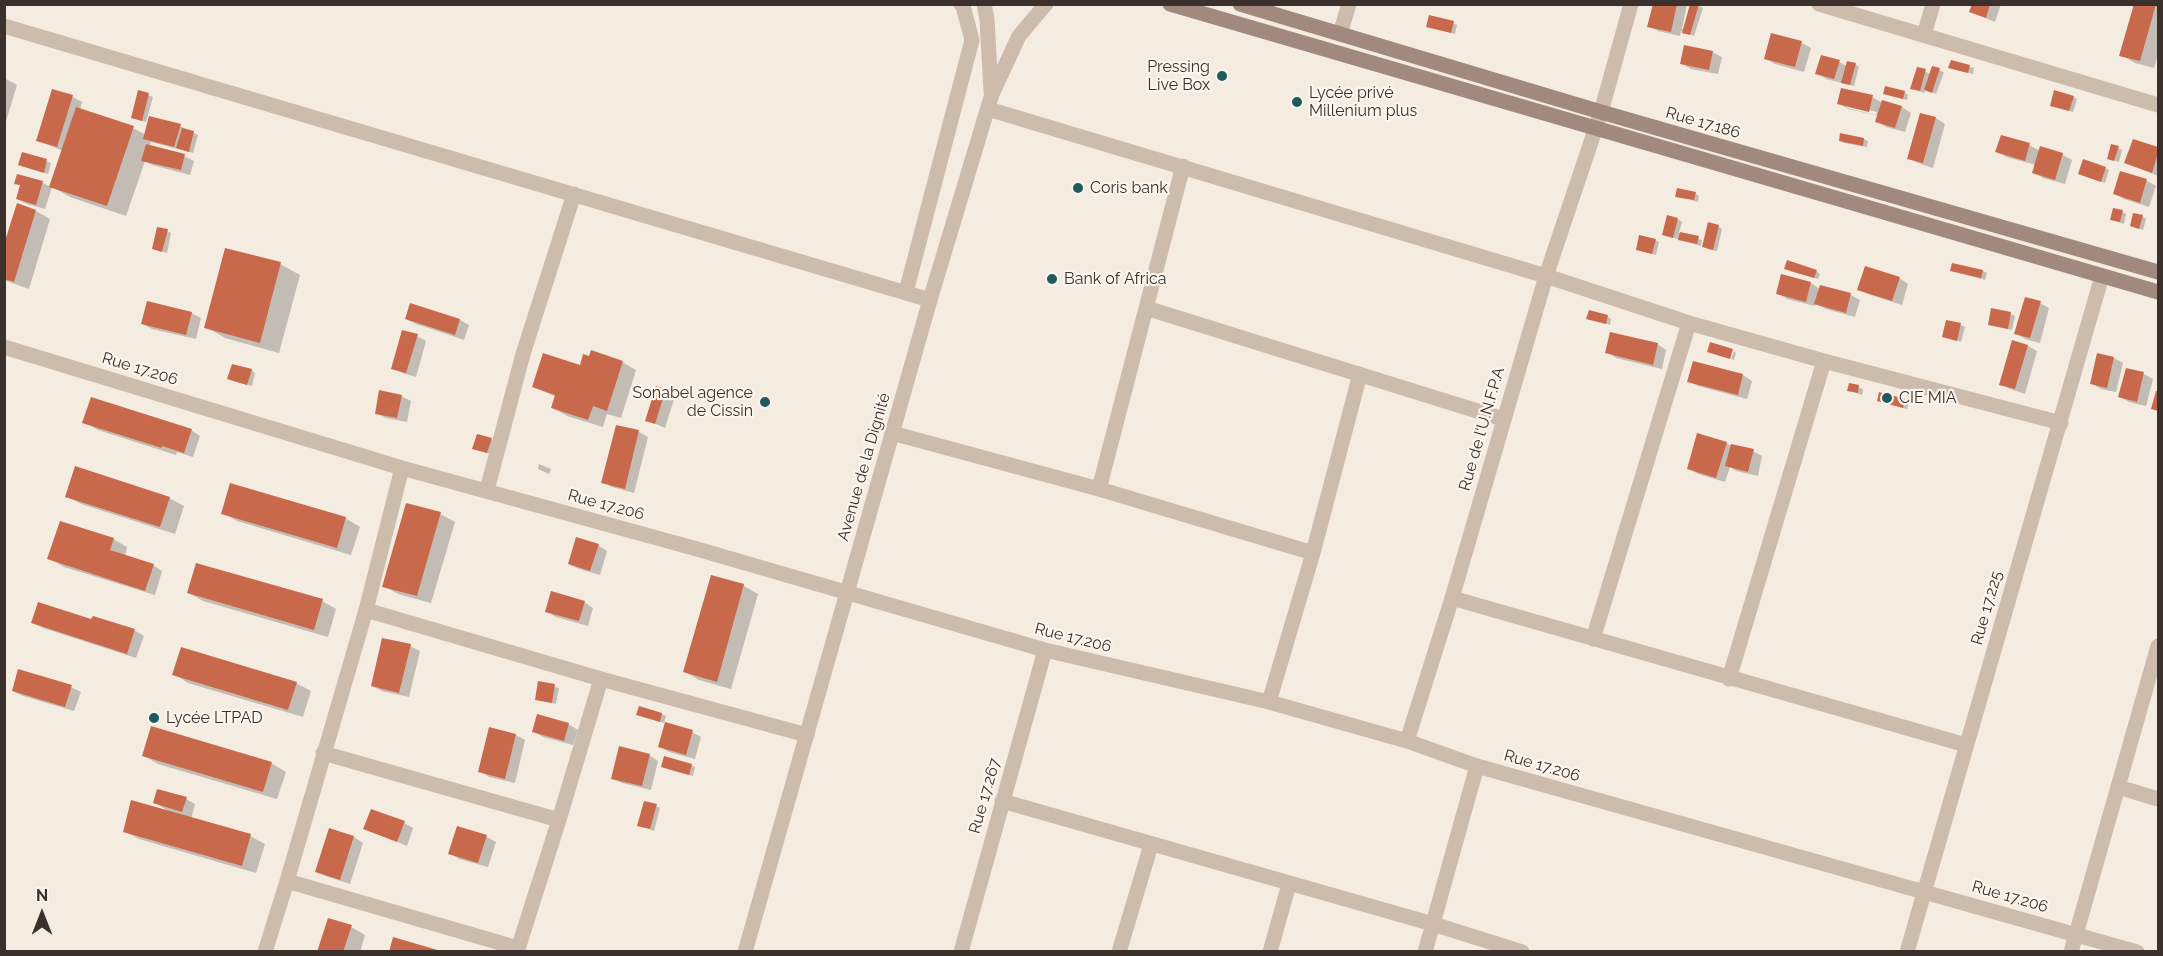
<!DOCTYPE html>
<meta charset="utf-8">
<style>
body{margin:0}
#map{position:relative;width:2163px;height:956px;overflow:hidden;background:#f4ebe1;font-family:Raleway,sans-serif}
canvas{display:block}
.frame{position:absolute;inset:0;border:6px solid #3b302b;pointer-events:none}
.north{position:absolute;left:12px;top:884px;width:60px;height:60px;-webkit-text-stroke:4px #fbf5ee;paint-order:stroke;rotate:0deg;font-size:16px;font-weight:700;line-height:24px;text-align:center;color:#3b302b}
.north::after{content:'';display:block;margin:auto;width:21px;height:27px;background:#3b302b;clip-path:polygon(50% 0,100% 100%,50% 72%,0 100%)}
</style>
<div id="map">
<canvas width="2163" height="956"></canvas>
<div class="frame"></div>
<div class="north">N</div>
</div>
<script>
const ctx = document.querySelector('canvas').getContext('2d');
ctx.lineJoin = 'round';
function paint(path, color) { ctx.fillStyle = color; ctx.fill(path, 'evenodd'); }
const poly = rows => new Path2D(rows.map(r => 'M' + r).join(''));
function trace(path, color, width, dash) { ctx.strokeStyle = color; ctx.lineWidth = width; ctx.lineCap = dash ? 'butt' : 'round'; ctx.setLineDash(dash || []); ctx.stroke(path); }
function drawText(font, color, halo, rows, align = 'center') {
  ctx.font = font + ' Raleway,sans-serif'; ctx.lineWidth = 4.5; ctx.setLineDash([]); ctx.textBaseline = 'middle'; ctx.strokeStyle = halo; ctx.fillStyle = color; for (const [text, x, y, turn = 0] of rows) {
    ctx.save(); ctx.translate(x, y); ctx.rotate((+turn || 0) * Math.PI / 180); ctx.textAlign = isNaN(turn) ? turn : align; if (halo) ctx.strokeText(text, 0, 0); ctx.fillText(text, 0, 0); ctx.restore();
  }
}
paint(poly([
 [1654,4,1687,4,1682,29,1684,29,1694,4,1703,8,1694,36,1681,31,1680,36,1658,31,1649,26],
 [1973,4,2001,4,1995,22,1971,12],
 [2135,4,2158,4,2158,54,2154,68,2135,63,2121,55],
 [1453,23,1457,25,1455,34,1428,26],
 [1802,43,1811,48,1804,72,1775,64,1765,58],
 [1712,52,1722,57,1718,74,1691,69,1681,63],
 [1839,62,1847,66,1855,64,1859,67,1854,86,1826,79,1817,73],
 [1952,62,1974,68,1973,74,1954,69],
 [1933,68,1944,72,1936,94,1925,89,1924,93,1912,88,1918,69,1931,74],
 [4,78,17,85,4,128],
 [53,91,73,97,82,102,80,110,133,128,146,135,180,126,198,135,193,153,151,142,149,147,184,156,194,161,190,175,152,165,145,161,126,216,70,197,52,187,45,209,27,204,17,199,21,186,16,183,18,176,43,183,51,187,63,151,37,140],
 [139,92,153,97,146,122,136,119],
 [1904,92,1908,95,1907,100,1885,94],
 [1872,97,1883,103,1902,107,1911,113,1905,132,1886,127,1877,121,1879,116,1848,109,1839,103],
 [1847,105,1877,112,1876,115,1847,108],
 [2073,97,2077,99,2073,112,2056,107],
 [1921,115,1936,118,1945,124,1933,168,1918,163,1909,158],
 [1842,134,1864,139,1868,141,1867,147,1844,143,1840,141],
 [2134,140,2158,149,2158,176,2126,163],
 [2029,145,2040,151,2041,148,2063,155,2072,160,2065,184,2043,178,2033,172,2036,165,2006,157,1997,151],
 [2118,148,2122,150,2119,162,2113,160],
 [23,154,51,163,48,174,20,164],
 [2105,168,2109,170,2105,183,2084,176],
 [2121,173,2147,181,2158,187,2156,186,2149,207,2124,199,2115,193],
 [1695,193,1699,196,1698,202,1677,196],
 [36,211,50,219,29,289,4,280,4,249],
 [2122,212,2126,214,2124,224,2112,220],
 [2142,216,2146,219,2143,230,2131,226],
 [1678,219,1682,222,1679,233,1702,240,1701,246,1664,235],
 [1718,226,1722,229,1717,251,1708,249,1704,246],
 [167,231,171,233,167,253,154,249],
 [1655,240,1659,242,1656,255,1641,251],
 [280,264,300,275,279,353,225,338,206,327],
 [1790,271,1816,271,1820,274,1818,279],
 [1952,271,1983,271,1987,273,1985,280],
 [1899,278,1908,284,1902,305,1868,294,1859,289],
 [1811,283,1820,289,1821,286,1851,295,1860,300,1855,317,1826,309,1816,304,1815,306,1787,299,1778,293],
 [2040,303,2049,308,2040,343,2025,339,2016,333],
 [191,313,201,318,196,339,152,329,143,324],
 [2011,314,2015,316,2012,330,1990,325],
 [1607,316,1611,319,1610,325,1588,318],
 [406,319,460,320,469,325,464,340,416,324],
 [1961,325,1965,327,1961,342,1944,336],
 [417,336,426,341,416,377,402,373,393,368],
 [1657,344,1666,350,1662,369,1616,358,1607,352],
 [2028,346,2037,351,2025,394,2010,389,2001,384],
 [1734,351,1736,353,1734,360,1731,359],
 [2098,354,2114,358,2123,363,2116,392,2101,389,2091,383],
 [622,362,636,370,621,418,607,414,603,427,567,416,553,408,556,397,534,387,581,367],
 [1694,363,1743,375,1752,381,1747,399,1698,386,1689,381],
 [251,370,255,373,252,386,233,381],
 [2144,374,2153,379,2146,406,2129,402,2120,397],
 [1850,384,1863,389,1862,395,1848,390],
 [657,388,675,396,665,428,647,420],
 [401,396,411,401,407,422,386,418,377,413],
 [1905,400,1909,403,1907,409,1882,402],
 [84,422,191,430,200,436,193,457,177,452,176,455,98,430],
 [618,426,639,432,648,437,634,493,612,487,603,482],
 [491,440,495,442,491,454,478,450],
 [1726,443,1732,446,1753,451,1762,456,1758,476,1736,471,1730,467,1725,482,1698,474,1688,468],
 [539,464,551,469,549,474,538,469],
 [67,496,169,498,184,506,175,534,81,504],
 [223,513,345,518,360,527,351,555,237,521],
 [440,514,455,522,431,603,398,594,384,586],
 [113,539,127,547,125,556,153,565,162,571,155,595,64,567,49,558],
 [598,545,607,551,600,575,579,569,569,564],
 [712,577,744,586,758,594,731,689,699,680,685,672],
 [189,593,322,601,336,609,328,637,203,601],
 [584,602,593,608,588,626,556,617,547,611],
 [92,621,134,630,144,636,136,658,43,628,33,622],
 [410,646,420,651,409,697,382,691,372,686],
 [174,674,296,683,311,691,303,717,188,683],
 [540,683,559,688,556,704,537,699],
 [71,687,81,692,74,711,23,696,13,691],
 [662,714,666,716,664,723,642,716],
 [568,724,578,730,573,745,543,737,533,731],
 [692,732,701,737,695,759,669,752,660,747],
 [516,735,525,740,515,783,489,777,480,771],
 [649,755,658,761,651,790,622,783,612,778],
 [144,756,271,763,286,772,277,799,158,764],
 [691,765,695,767,693,776,667,769],
 [186,799,195,804,191,819,250,836,265,844,256,873,139,839,124,831,170,812,155,803],
 [656,806,660,808,654,831,639,825],
 [404,823,413,828,407,846,365,828],
 [458,828,487,837,496,842,488,867,459,859,450,853],
 [330,830,354,837,363,843,350,884,326,876,317,871],
 [351,927,365,935,360,952,319,952]
]), '#0003');
paint(poly([
 [1653,4,1677,4,1671,32,1647,27],
 [1690,4,1699,4,1690,35,1682,33],
 [1972,4,1990,4,1986,18,1969,12],
 [2134,4,2156,4,2140,61,2119,56],
 [1429,15,1454,21,1451,33,1426,27],
 [1771,33,1802,41,1795,67,1764,59],
 [1684,45,1713,51,1709,70,1680,64],
 [1821,55,1840,60,1834,79,1815,74],
 [1951,60,1970,65,1968,73,1948,68],
 [1847,61,1856,63,1850,85,1841,83],
 [1932,66,1940,68,1932,93,1924,90],
 [1917,67,1926,69,1920,91,1910,89],
 [1885,86,1905,91,1903,99,1883,94],
 [1841,88,1873,95,1869,112,1837,104],
 [52,89,73,95,57,147,36,141],
 [138,90,149,93,142,121,131,118],
 [2054,90,2074,96,2069,111,2050,106],
 [1882,100,1902,106,1895,128,1875,122],
 [76,107,134,126,107,206,49,187],
 [1920,113,1936,117,1923,163,1907,159],
 [149,116,181,124,174,147,143,139],
 [182,128,194,131,189,152,176,148],
 [1840,133,1864,138,1863,146,1839,141],
 [2001,135,2030,143,2025,161,1995,152],
 [2133,139,2158,147,2158,153,2152,173,2124,163],
 [146,144,185,154,181,170,141,161],
 [2111,144,2119,146,2114,161,2107,159],
 [2040,146,2063,153,2055,180,2032,173],
 [22,152,47,159,44,173,18,165],
 [2083,159,2106,167,2101,182,2078,174],
 [2120,171,2147,179,2140,203,2113,194],
 [17,174,43,181,36,205,16,199,20,185,14,184],
 [1677,188,1696,192,1694,200,1675,197],
 [17,203,36,210,14,282,4,279,4,244],
 [2113,208,2123,210,2120,222,2110,220],
 [2133,213,2143,215,2139,229,2130,226],
 [1667,215,1678,218,1673,238,1662,235],
 [1708,222,1719,225,1713,250,1702,247],
 [157,227,168,229,162,252,152,249],
 [1680,232,1699,236,1697,244,1678,240],
 [1639,235,1656,239,1652,254,1636,250],
 [225,248,281,262,260,343,204,328],
 [1787,260,1817,270,1814,278,1784,269],
 [1952,263,1983,270,1981,278,1950,271],
 [1865,266,1900,277,1892,301,1857,290],
 [1781,274,1811,282,1806,302,1776,294],
 [1820,285,1851,293,1846,313,1814,304],
 [2025,297,2041,301,2030,338,2014,334],
 [147,301,192,312,186,335,141,324],
 [410,303,460,319,455,335,405,319],
 [1991,308,2011,312,2008,329,1988,325],
 [1589,310,1608,315,1606,324,1586,319],
 [1946,320,1961,323,1957,341,1942,337],
 [402,330,418,334,406,373,391,369],
 [1610,332,1658,343,1653,365,1605,353],
 [2012,340,2028,345,2015,389,1999,385],
 [1710,342,1733,349,1730,359,1707,352],
 [591,350,623,361,607,411,593,406,588,420,551,408,555,395,532,387,543,353,580,365,583,354,589,356],
 [2097,353,2114,357,2107,388,2090,384],
 [1693,361,1743,374,1738,395,1687,382],
 [232,364,252,369,247,385,227,379],
 [2126,368,2144,372,2137,402,2118,397],
 [1849,383,1859,385,1858,393,1847,391],
 [656,386,666,389,655,424,645,421],
 [379,390,402,395,397,418,375,414],
 [2156,391,2158,392,2158,411,2151,409],
 [1879,392,1905,399,1903,408,1877,401],
 [91,397,192,429,184,453,162,446,162,448,82,423],
 [616,425,639,430,625,489,601,483],
 [1697,433,1727,442,1716,478,1687,469],
 [477,434,492,438,487,453,472,449],
 [1731,444,1754,449,1748,472,1725,466],
 [75,466,170,497,160,527,65,497],
 [230,483,346,517,337,548,221,514],
 [406,503,441,512,417,596,382,587],
 [60,521,114,538,110,550,154,564,145,591,47,559],
 [576,537,599,544,590,571,568,564],
 [196,563,323,599,314,630,187,593],
 [711,575,744,584,717,682,683,672],
 [551,591,585,601,579,621,545,612],
 [38,602,91,619,93,616,135,629,127,654,31,623],
 [382,638,411,644,399,693,371,686],
 [181,647,297,682,288,710,172,675],
 [18,669,72,685,65,707,12,691],
 [538,681,555,684,552,703,535,700],
 [639,706,662,713,660,722,636,715],
 [537,714,569,723,564,741,532,732],
 [665,722,693,730,686,755,658,747],
 [151,726,272,762,263,792,142,756],
 [489,727,516,734,505,779,478,772],
 [619,746,650,754,642,786,611,779],
 [664,756,692,764,689,775,661,767],
 [157,789,187,797,182,812,153,803],
 [131,800,251,834,242,866,123,832],
 [644,801,657,804,650,829,637,826],
 [371,809,405,821,397,842,363,829],
 [457,826,487,835,478,863,448,854],
 [329,828,354,836,340,880,315,872],
 [328,918,352,925,343,952,317,952],
 [393,937,441,951,441,952,389,952]
]), '#c8694b');
trace(poly([
 [1819,4,2158,105],
 [4,26,930,300],
 [1340,34,1349,4],
 [1924,35,1933,4],
 [988,109,1546,276,1689,323,1824,361,2061,423],
 [906,292,972,40,963,6,961,4],
 [1146,308,1503,419],
 [4,347,402,468,697,549,1045,650,1269,702,1407,741,1477,766,2137,952],
 [892,433,1099,489,1313,553],
 [1099,489,1183,166],
 [487,490,523,354,574,194],
 [1452,598,1966,745],
 [366,610,601,679,807,735],
 [1593,639,1689,323],
 [1729,679,1824,361],
 [1269,702,1313,553,1360,374],
 [1407,741,1452,598,1546,276,1601,112,1631,4],
 [323,753,559,820],
 [2118,787,2158,799],
 [1002,801,1433,924,1522,952],
 [287,881,518,948],
 [265,952,287,881,366,610,402,468],
 [517,952,559,820,601,679],
 [961,952,1045,650],
 [1119,952,1151,845],
 [1270,952,1289,884],
 [1425,952,1477,766],
 [1907,952,2102,276],
 [2071,952,2158,646]
]), '#cdbbac', 15);
trace(poly([
 [984,4,987,19,991,91],
 [745,952,930,300,992,94,1019,36,1046,4]
]), '#cdbbac', 15);
trace(poly([
 [1170,4,2158,292],
 [1240,4,1601,112,2158,272]
]), '#a18a7d', 15);
for (const [x, y, r, color] of [
 [1222,76,6,"#1f5a5e"],
 [1297,102,6,"#1f5a5e"],
 [1078,188,6,"#1f5a5e"],
 [1052,279,6,"#1f5a5e"],
 [1887,398,6,"#1f5a5e"],
 [765,402,6,"#1f5a5e"],
 [154,718,6,"#1f5a5e"]
]) { const dot = new Path2D(); dot.arc(x, y, r, 0, 2 * Math.PI); ctx.fillStyle = color; ctx.fill(dot); trace(dot, '#fbf5ee', 2); }
drawText('16px', '#3b302b', '#fbf5ee', [
 ["Pressing",1210,67,"right"],
 ["Live Box",1210,85,"right"],
 ["Lycée privé",1309,93],
 ["Millenium plus",1309,111],
 ["Coris bank",1090,188],
 ["Bank of Africa",1064,279],
 ["Sonabel agence",753,393,"right"],
 ["de Cissin",753,411,"right"],
 ["CIE MIA",1899,398],
 ["Lycée LTPAD",166,718]
], 'left');
drawText('16px', '#3b302b', '#fbf5ee', [
 ["Rue 17.186",1703,123,16],
 ["Rue 17.206",140,369,17],
 ["Rue de l'U.N.F.P.A",1482,429,-74],
 ["Avenue de la Dignité",864,467,-74],
 ["Rue 17.206",606,505,15],
 ["Rue 17.225",1987,608,-74],
 ["Rue 17.206",1073,638,14],
 ["Rue 17.206",1542,766,16],
 ["Rue 17.267",985,796,-74],
 ["Rue 17.206",2010,897,16]
]);
</script>
